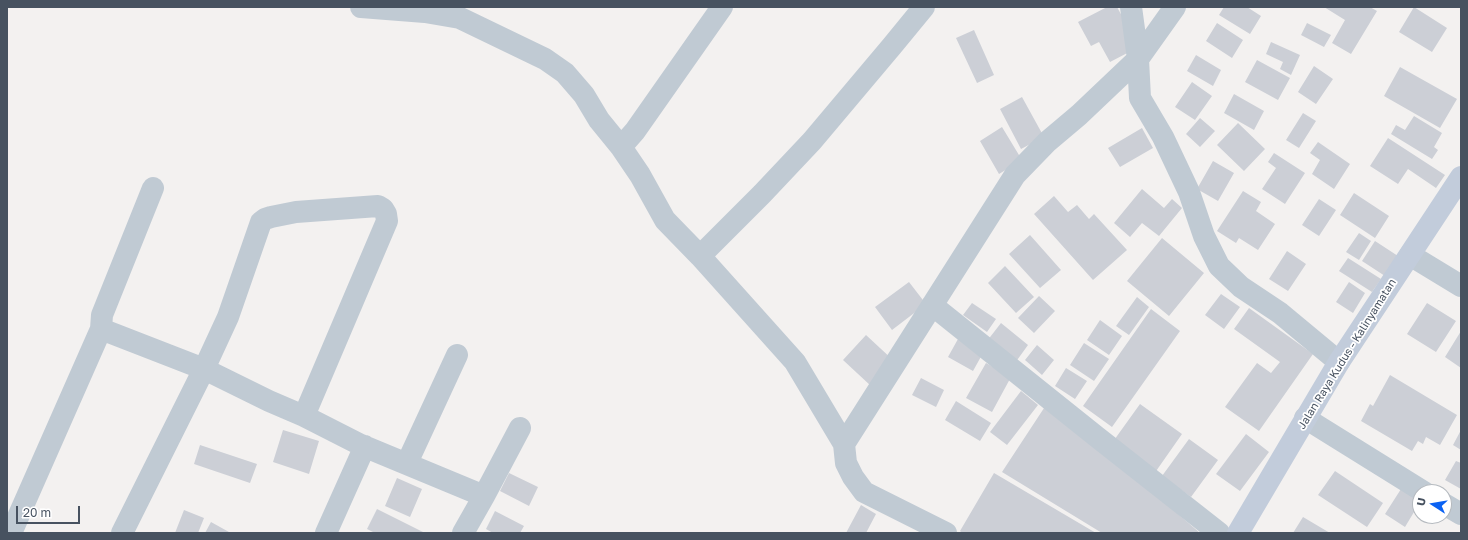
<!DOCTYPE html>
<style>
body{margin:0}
#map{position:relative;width:1468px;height:540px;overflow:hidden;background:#f3f1f0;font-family:"Golos Text",sans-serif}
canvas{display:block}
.frame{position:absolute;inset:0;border:8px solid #475260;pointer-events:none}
.north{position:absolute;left:1412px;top:484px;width:40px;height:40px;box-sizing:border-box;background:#fff;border:1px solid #b5babf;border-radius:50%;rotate:282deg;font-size:11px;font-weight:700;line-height:16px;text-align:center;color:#475260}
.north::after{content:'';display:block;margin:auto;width:14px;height:18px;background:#0b62f3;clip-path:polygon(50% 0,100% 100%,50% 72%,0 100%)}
.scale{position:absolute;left:16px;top:506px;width:64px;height:18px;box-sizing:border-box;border:2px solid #475260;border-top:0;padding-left:5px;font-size:12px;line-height:14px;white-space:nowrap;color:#475260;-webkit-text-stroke:3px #fff;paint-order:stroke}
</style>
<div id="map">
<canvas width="1468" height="540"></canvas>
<div class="frame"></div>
<div class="north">U</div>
<div class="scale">20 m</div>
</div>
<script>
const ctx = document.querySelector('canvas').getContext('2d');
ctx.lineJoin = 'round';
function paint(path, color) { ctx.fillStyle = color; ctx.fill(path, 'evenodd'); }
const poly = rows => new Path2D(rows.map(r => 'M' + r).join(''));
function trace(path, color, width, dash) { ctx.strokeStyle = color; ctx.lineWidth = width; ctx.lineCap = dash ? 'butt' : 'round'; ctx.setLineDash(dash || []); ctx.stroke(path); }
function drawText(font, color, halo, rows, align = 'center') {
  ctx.font = font + ' "Golos Text",sans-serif'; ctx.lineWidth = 3.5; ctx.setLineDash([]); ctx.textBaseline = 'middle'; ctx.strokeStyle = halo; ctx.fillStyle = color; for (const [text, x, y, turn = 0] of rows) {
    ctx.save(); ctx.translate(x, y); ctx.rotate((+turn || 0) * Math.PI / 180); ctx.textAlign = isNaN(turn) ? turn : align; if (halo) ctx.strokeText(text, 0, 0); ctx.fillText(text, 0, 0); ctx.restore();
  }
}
paint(poly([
 [1107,7,1117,7,1128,27,1135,49,1110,62,1099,42,1091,46,1078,22],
 [1224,7,1247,7,1261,16,1250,34,1219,15],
 [1324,7,1370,7,1377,11,1351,54,1332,43,1345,20],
 [1414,7,1447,28,1432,52,1399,32],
 [1217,23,1243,40,1232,58,1206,41],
 [1307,23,1331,35,1324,47,1301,35],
 [974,30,994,75,977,83,956,38],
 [1271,42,1300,55,1291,75,1280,69,1283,62,1266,54],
 [1196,55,1221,70,1213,86,1187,71],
 [1257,60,1290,78,1278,100,1245,82],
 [1314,66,1333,79,1316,104,1298,92],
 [1400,67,1457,99,1440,128,1384,96],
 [1192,82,1212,96,1195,120,1175,107],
 [1234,94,1264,111,1254,130,1224,113],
 [1022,97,1044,137,1021,149,1000,109],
 [1303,113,1316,121,1299,148,1286,140],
 [1414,116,1442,133,1434,147,1438,150,1432,159,1391,134,1396,125,1405,130],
 [1200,118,1215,131,1200,147,1186,134],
 [1238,123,1265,149,1244,171,1217,145],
 [1002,127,1022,160,999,174,980,141],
 [1142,128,1153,148,1120,167,1108,148],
 [1388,138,1445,175,1436,188,1408,169,1398,184,1370,166],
 [1318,142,1350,164,1334,189,1312,174,1320,160,1310,153],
 [1274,153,1305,173,1285,204,1262,189,1276,168,1268,162],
 [1213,161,1234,173,1218,201,1197,189],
 [1142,189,1164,208,1172,199,1182,208,1159,236,1142,223,1130,237,1114,223],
 [1243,191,1261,202,1256,211,1275,224,1258,250,1239,238,1236,243,1217,231],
 [1354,193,1389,216,1375,238,1340,215],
 [1054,196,1068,212,1077,205,1089,219,1094,214,1127,250,1093,280,1034,214],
 [1319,199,1336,210,1319,236,1302,225],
 [1359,233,1371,241,1359,260,1346,252],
 [1030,235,1061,270,1040,288,1009,254],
 [1162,238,1204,273,1169,316,1127,281],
 [1375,241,1398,256,1385,276,1362,261],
 [1287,251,1306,264,1288,291,1269,279],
 [1348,258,1381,279,1372,292,1339,271],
 [1005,266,1034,297,1016,313,988,283],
 [909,282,926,304,892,330,875,307],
 [1349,282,1365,293,1353,313,1336,302],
 [1221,294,1240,307,1224,329,1205,315],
 [1039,296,1055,311,1034,333,1018,318],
 [1137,297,1149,307,1129,335,1116,326],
 [972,303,996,319,987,332,963,315],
 [1427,303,1456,321,1436,352,1407,334],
 [1249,308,1313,354,1259,431,1225,407,1257,363,1271,373,1280,362,1234,329],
 [1151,309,1180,331,1112,427,1083,406],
 [1100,320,1122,336,1109,355,1087,340],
 [1001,323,1028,345,1015,363,987,341],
 [1461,331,1461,368,1445,357],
 [866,335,894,361,871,386,843,360],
 [958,339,983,353,973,371,948,357],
 [1084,343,1109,359,1094,381,1070,365],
 [1037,345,1054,360,1042,375,1025,360],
 [986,363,1011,377,992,412,966,398],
 [1066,368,1087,381,1075,399,1055,386],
 [1390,375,1457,415,1440,445,1426,437,1423,444,1418,441,1412,451,1361,421,1370,404,1373,406],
 [921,378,944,390,936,407,912,395],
 [1021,391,1038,405,1007,445,990,432],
 [956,401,991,423,980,441,945,420],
 [1048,402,1200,533,1102,533,1002,472],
 [1140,404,1182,434,1154,474,1112,443],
 [283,430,319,441,309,474,273,462],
 [1461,430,1461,450,1453,445],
 [1246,434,1269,452,1240,491,1216,474],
 [1189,439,1218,460,1191,497,1162,476],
 [200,445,257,464,250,483,194,464],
 [1456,461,1461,463,1461,489,1445,480],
 [1335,471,1383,503,1367,527,1318,495],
 [509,473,538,487,529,506,500,491],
 [994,473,1096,533,962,533,960,531],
 [397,478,422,489,410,517,385,506],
 [1401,489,1420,502,1405,527,1385,514],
 [861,505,876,514,866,533,846,533],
 [377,509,425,533,375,533,367,529],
 [184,510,204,518,198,533,175,533],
 [495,511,524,526,520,533,493,533,486,529],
 [1303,517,1330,533,1293,533],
 [211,522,229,532,229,533,205,533]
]), '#cccfd6');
trace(poly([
 [361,7,425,12,460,18,545,59,565,73,584,95,599,120,621,147,640,175,665,220,700,256,795,362,844,444,846,463,853,477,864,492,946,533],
 [1131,7,1138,59,1140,98,1163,137,1189,192,1204,236,1219,266,1241,287,1280,313,1339,362],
 [621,147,635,131,722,7],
 [1410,255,1461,286],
 [700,256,762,194,812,141,892,46,924,7],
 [932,305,1097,437,1219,533],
 [101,329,204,369,269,401,304,416,361,445,484,496,463,533],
 [1305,418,1424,492],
 [844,444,1015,175,1047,142,1079,115,1138,59,1175,7],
 [407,463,457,355],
 [484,496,520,428],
 [1444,504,1461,514],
 [11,533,101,329,102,315,153,188],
 [122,533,204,369,228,317,261,222,265,219,271,217,296,212,378,206,383,209,386,214,387,221,304,416],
 [326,533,365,446]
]), '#c0cad3', 22);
trace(poly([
 [1238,533,1339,362,1461,177]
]), '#c2ccdb', 22);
drawText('11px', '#475260', '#fff', [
 ["Jalan Raya Kudus - Kalinyamatan",1347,354,-58]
]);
</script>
